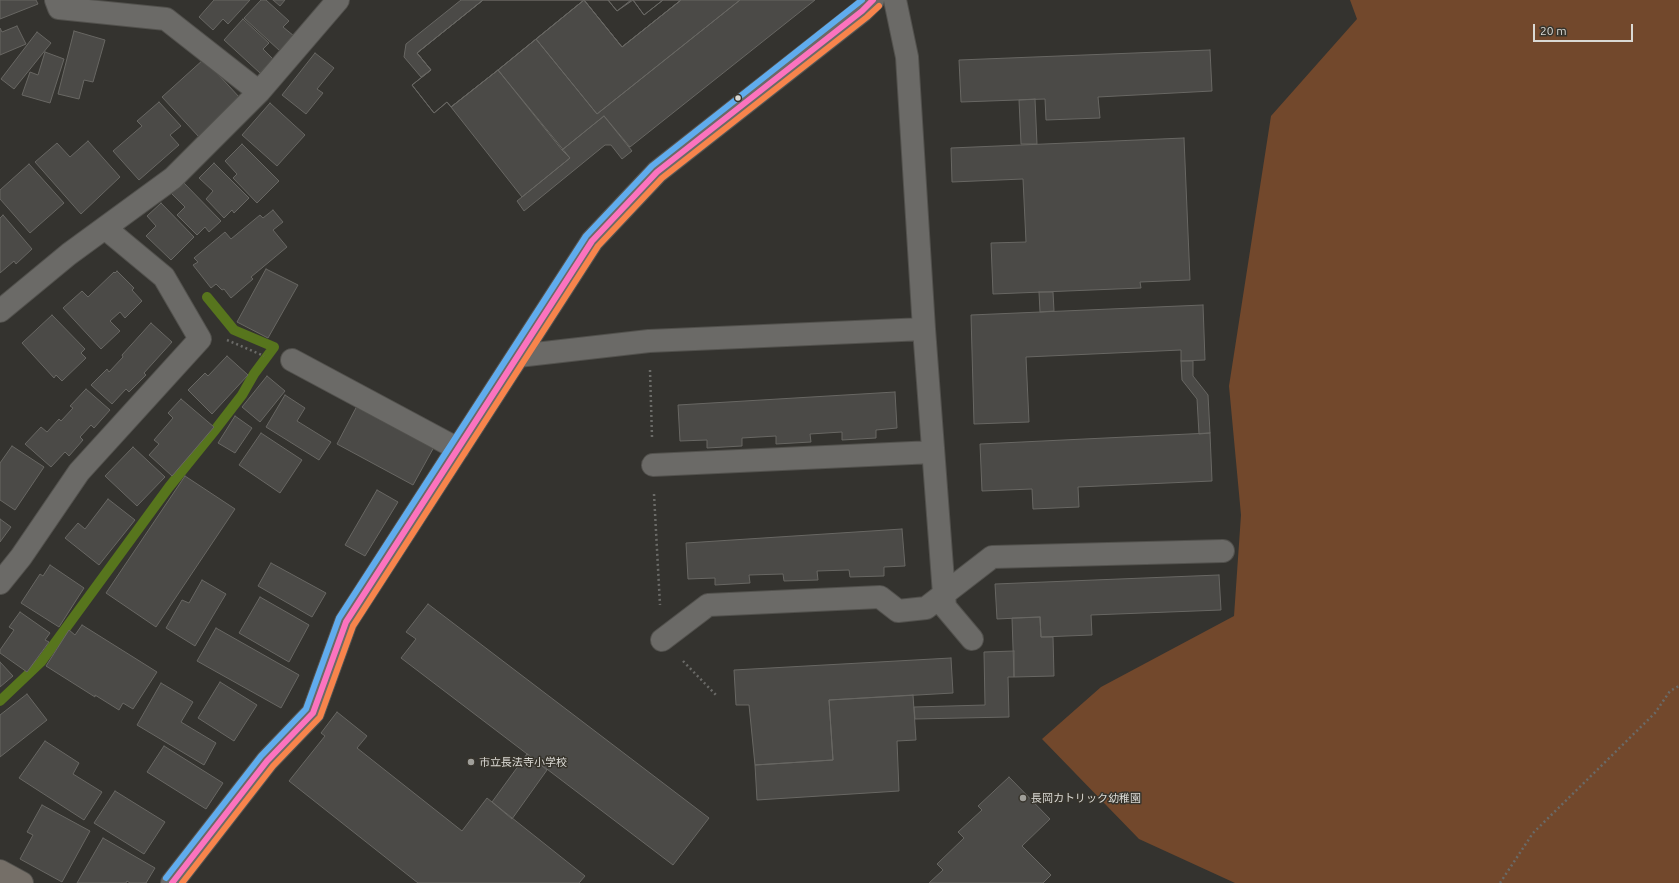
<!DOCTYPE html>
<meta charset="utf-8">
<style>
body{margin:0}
#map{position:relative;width:1679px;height:883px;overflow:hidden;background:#34332f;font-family:Ubuntu,sans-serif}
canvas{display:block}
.scale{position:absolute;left:1533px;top:24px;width:100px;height:18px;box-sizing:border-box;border:2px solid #dad9d4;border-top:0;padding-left:5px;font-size:12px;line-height:14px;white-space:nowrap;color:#dad9d4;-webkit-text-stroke:3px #37342c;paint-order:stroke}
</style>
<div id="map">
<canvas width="1679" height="883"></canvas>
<div class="scale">20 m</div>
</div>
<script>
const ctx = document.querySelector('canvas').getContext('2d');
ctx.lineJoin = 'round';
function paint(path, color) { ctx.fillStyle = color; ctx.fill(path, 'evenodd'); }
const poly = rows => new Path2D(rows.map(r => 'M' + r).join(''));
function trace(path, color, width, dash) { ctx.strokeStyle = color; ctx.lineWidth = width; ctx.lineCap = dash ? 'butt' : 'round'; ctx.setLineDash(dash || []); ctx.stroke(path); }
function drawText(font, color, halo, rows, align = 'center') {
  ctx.font = font + ' Ubuntu,"Noto Sans JP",sans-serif'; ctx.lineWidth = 3; ctx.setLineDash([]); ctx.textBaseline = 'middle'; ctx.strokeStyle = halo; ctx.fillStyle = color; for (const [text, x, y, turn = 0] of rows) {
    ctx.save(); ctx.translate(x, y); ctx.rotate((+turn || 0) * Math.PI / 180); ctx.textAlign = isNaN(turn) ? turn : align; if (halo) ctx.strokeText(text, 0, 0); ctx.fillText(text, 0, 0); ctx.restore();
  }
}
paint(poly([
 [1350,0,1679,0,1679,883,1235,883,1139,839,1042,739,1101,687,1234,616,1241,515,1229,386,1271,116,1357,19]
]), '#72482c');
trace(poly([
 [0,701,41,662,169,487,215,430,242,395,254,374,274,347,234,330,207,297]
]), '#57751d', 10);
const building = poly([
 [0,0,36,0,38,4,0,19,0,0],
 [214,0,250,0,228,24,223,19,213,30,199,17,214,0],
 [261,0,266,0,289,21,283,27,294,36,280,51,244,18,261,0],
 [273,0,285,0,280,6,273,0],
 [461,0,483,0,417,53,431,70,421,77,404,57,406,44,461,0],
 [483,0,608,0,617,11,633,0,644,15,663,0,681,0,622,47,584,0,498,70,451,107,447,102,434,113,412,85,431,70,417,53,483,0],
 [483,0,681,0,622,47,584,0,498,70,451,107,447,102,434,113,412,85,431,70,417,53,483,0],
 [584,0,622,47,681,0,740,0,597,114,536,39,584,0],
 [608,0,631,0,617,11,608,0],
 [633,0,663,0,644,15,633,0],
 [740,0,815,0,630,147,604,116,562,150,498,70,536,39,597,114,740,0],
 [243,19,269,43,263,49,273,59,260,73,224,40,243,19],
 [17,26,26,44,0,55,0,28,2,32,17,26],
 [74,31,105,40,93,82,84,80,79,99,58,94,74,31],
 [37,32,51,43,14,89,1,79,37,32],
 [1210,50,1212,91,1098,97,1100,118,1046,120,1045,99,961,102,959,60,1210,50],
 [45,52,64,59,50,103,22,95,30,72,38,75,45,52],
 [315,53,334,68,317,89,323,93,306,114,282,95,315,53],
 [204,59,240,98,199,137,162,97,204,59],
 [498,70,570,158,522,197,451,107,498,70],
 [1035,99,1037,144,1021,144,1019,100,1035,99],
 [159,102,181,126,170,135,179,145,139,180,113,151,142,126,137,121,159,102],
 [270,103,305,135,277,166,242,135,270,103],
 [604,116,632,151,622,159,611,145,605,145,524,211,517,201,570,158,562,150,604,116],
 [1184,138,1190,280,1140,282,1141,288,993,294,991,243,1026,242,1023,179,952,182,951,148,1184,138],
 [88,141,120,177,81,214,35,162,57,143,70,157,88,141],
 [242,144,279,181,257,203,233,178,237,174,225,161,242,144],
 [214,163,249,198,234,213,232,210,224,218,206,199,213,191,199,178,214,163],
 [29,164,64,203,30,233,0,199,0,190,29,164],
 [183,182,221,221,209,232,205,227,197,235,177,215,185,207,171,193,183,182],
 [161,203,194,237,171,260,146,236,156,226,147,216,161,203],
 [273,210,283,222,273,230,287,247,251,277,253,279,231,298,224,289,222,290,216,284,211,288,193,265,198,262,194,258,225,232,231,239,260,215,263,218,273,210],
 [3,215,32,249,16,264,14,261,0,273,0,218,3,215],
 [266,269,298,285,268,338,237,322,266,269],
 [117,271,134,288,132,290,142,301,125,318,120,312,110,321,120,331,101,349,63,308,82,291,88,297,114,272,115,273,117,271],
 [1039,292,1053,292,1054,311,1040,312,1039,292],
 [1203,305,1205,360,1181,361,1181,350,1026,357,1029,422,974,424,971,315,1203,305],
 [52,315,85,349,81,353,86,358,62,381,56,375,54,378,22,343,52,315],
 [151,323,172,342,144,373,146,375,129,392,126,389,112,404,91,385,107,369,109,372,123,357,122,355,151,323],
 [227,356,248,375,212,414,188,390,205,373,208,376,227,356],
 [1181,361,1193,361,1193,376,1208,395,1210,433,1199,434,1197,399,1182,380,1181,361],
 [267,376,285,391,260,422,242,407,267,376],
 [86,389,110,410,94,428,91,425,80,437,83,440,69,456,65,452,51,467,25,444,41,427,47,432,59,419,61,421,73,408,70,406,86,389],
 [895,392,897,428,876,430,876,438,842,440,842,432,810,434,811,442,776,444,776,436,742,438,742,446,707,448,707,440,680,441,678,405,895,392],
 [285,395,305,408,297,421,331,442,319,460,266,427,285,395],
 [181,399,214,427,172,476,149,455,159,444,154,440,173,418,168,413,181,399],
 [357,406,434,447,413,485,337,444,357,406],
 [235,416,252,428,235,453,218,443,235,416],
 [261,433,302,460,280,493,239,465,261,433],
 [1210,433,1212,481,1078,487,1079,507,1033,509,1032,489,982,491,980,444,1210,433],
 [12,446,44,467,15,510,0,500,0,463,12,446],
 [133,447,165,477,137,506,105,476,133,447],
 [185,476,235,509,156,627,106,593,185,476],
 [377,490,398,502,365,556,345,545,377,490],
 [108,499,135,520,99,565,65,538,78,523,85,529,108,499],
 [0,519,11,527,0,542,0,519],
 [902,529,905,566,884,567,884,576,850,577,849,570,817,571,818,580,784,581,783,574,749,575,750,583,715,585,715,578,688,579,686,543,902,529],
 [271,563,326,593,312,617,258,586,271,563],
 [50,565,84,588,59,627,21,603,40,574,43,576,50,565],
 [1219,575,1221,610,1091,615,1092,635,1041,637,1040,617,997,619,995,584,1219,575],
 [202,580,226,594,195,646,166,628,182,600,189,603,202,580],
 [260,597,309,625,289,662,239,633,260,597],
 [428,604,709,818,673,865,401,658,416,639,406,632,428,604],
 [20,612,50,633,45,640,49,642,27,672,0,653,0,650,14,630,9,627,20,612],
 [1040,617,1041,637,1053,637,1054,676,1014,677,1012,618,1040,617],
 [82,625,157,672,133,709,123,703,119,710,95,695,95,697,46,666,69,630,75,635,82,625],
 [216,628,299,675,281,708,197,661,216,628],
 [1014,651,1014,677,1008,677,1009,717,915,719,914,707,985,705,984,652,1014,651],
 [951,658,953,693,829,700,833,760,755,765,749,705,736,705,734,670,951,658],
 [0,662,13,676,0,687,0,662],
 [220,682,257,705,234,741,198,718,220,682],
 [161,683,193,702,181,722,216,743,204,765,137,725,161,683],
 [27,694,47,720,0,757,0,715,27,694],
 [913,695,916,740,897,741,899,791,757,800,755,765,833,760,829,700,913,695],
 [337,712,367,736,357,748,462,831,487,798,585,876,579,883,418,883,289,781,325,736,321,733,337,712],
 [45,741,79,763,73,774,102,792,84,820,19,778,45,741],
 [164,746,223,783,206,809,147,772,164,746],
 [527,754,547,770,512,819,492,802,527,754],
 [1009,777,1050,819,1022,846,1051,875,1043,883,929,883,943,870,937,864,964,838,958,832,982,810,978,806,1009,777],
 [115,791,165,822,144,854,94,823,115,791],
 [42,805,90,831,62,882,20,859,33,835,27,832,42,805],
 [103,838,155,868,146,883,130,883,127,881,126,883,77,883,103,838]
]);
paint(building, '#4b4a47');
trace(building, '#686763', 1);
const minor = poly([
 [56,0,59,8,166,19,259,92],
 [895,0,907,57,924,329,945,607,972,639],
 [0,311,69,254,173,178,259,92,338,0],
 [518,356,649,341,924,329],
 [292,360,458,449],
 [653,465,933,452],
 [0,583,21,557,79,472,200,339,164,277,105,228],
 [662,640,708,605,880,597,898,611,926,608,992,557,1223,551],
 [172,883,267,761,313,713,346,622,592,241,657,172,862,11,873,0]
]);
const major = poly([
 [0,871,22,883]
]);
trace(minor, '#52514d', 24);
trace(major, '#52514d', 24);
trace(poly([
 [227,340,264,356],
 [650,370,652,437],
 [654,494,660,605],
 [683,661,716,695],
 [1500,883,1533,833,1655,713,1670,691,1679,686]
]), '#6a6a67', 2.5, [2, 3]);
trace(minor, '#6b6a67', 22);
trace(major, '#756f68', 22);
trace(poly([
 [172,883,267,761,313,713,346,622,592,241,657,172,862,11,873,0]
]), '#fc73be', 6);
trace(poly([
 [182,883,273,766,320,717,353,626,598,246,662,178,867,17,879,6]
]), '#f8844c', 6);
trace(poly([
 [166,878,261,756,306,709,339,618,586,236,652,166,862,0]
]), '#60acee', 6);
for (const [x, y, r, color] of [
 [738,98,3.5,"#dad9d4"],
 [471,762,4,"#a09f9a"],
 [1023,798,4,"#a09f9a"]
]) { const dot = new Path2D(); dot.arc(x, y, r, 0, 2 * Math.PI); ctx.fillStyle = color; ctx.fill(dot); trace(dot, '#37342c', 1.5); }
drawText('11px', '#dad9d4', '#37342c', [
 ["市立長法寺小学校",479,762],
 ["長岡カトリック幼稚園",1031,798]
], 'left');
</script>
